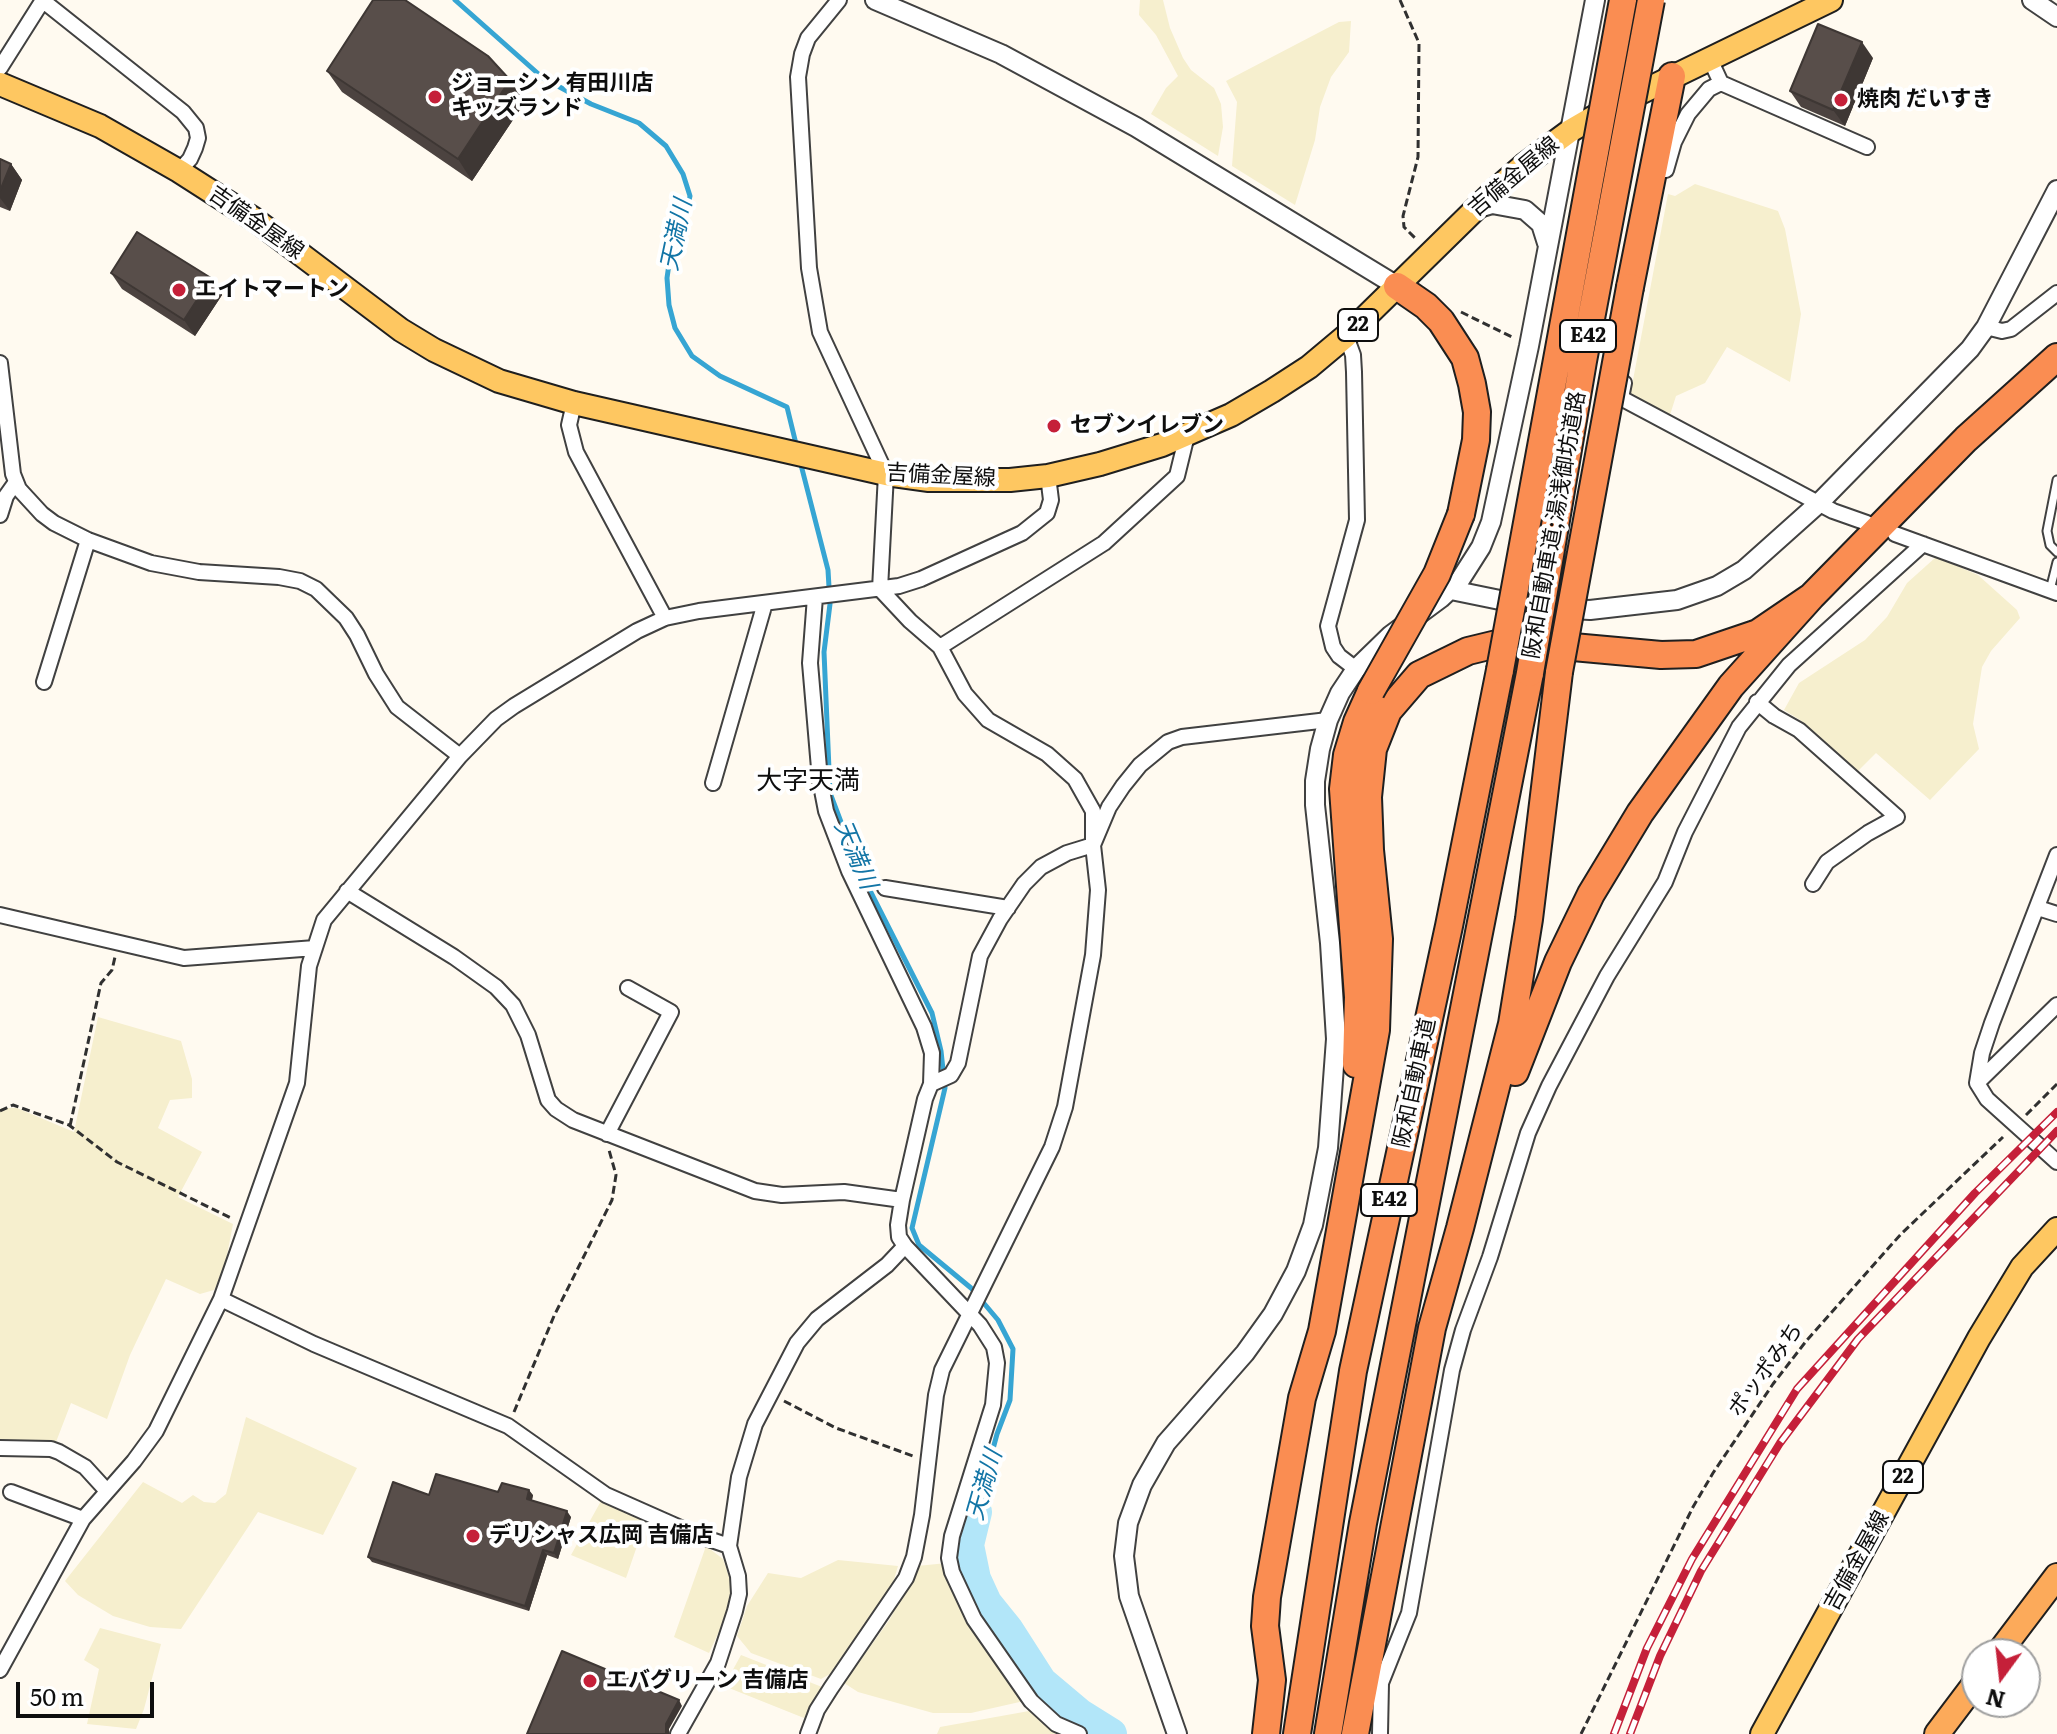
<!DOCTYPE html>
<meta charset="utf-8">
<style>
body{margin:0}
#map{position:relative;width:2057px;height:1734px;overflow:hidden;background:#fffaf0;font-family:Literata,serif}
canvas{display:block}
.north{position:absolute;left:1961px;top:1638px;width:80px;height:80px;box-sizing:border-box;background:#fff;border:2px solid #9f9f9f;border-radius:50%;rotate:195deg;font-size:22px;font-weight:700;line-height:32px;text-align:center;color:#0e0e0e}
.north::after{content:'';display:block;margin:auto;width:28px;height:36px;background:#c52039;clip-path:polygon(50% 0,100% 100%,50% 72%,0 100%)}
.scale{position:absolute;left:16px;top:1682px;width:138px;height:36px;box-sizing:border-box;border:4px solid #0e0e0e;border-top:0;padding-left:10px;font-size:24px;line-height:28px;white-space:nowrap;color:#0e0e0e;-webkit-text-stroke:6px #fff;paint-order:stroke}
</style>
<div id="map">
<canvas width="2057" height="1734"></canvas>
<div class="north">N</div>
<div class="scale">50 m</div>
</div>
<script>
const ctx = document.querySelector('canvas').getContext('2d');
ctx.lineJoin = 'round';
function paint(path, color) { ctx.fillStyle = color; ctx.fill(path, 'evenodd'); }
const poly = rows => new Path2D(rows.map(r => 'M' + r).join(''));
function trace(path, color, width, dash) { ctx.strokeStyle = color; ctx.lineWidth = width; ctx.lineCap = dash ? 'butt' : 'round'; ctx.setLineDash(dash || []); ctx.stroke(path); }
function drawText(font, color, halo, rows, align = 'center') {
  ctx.font = font + ' Literata,"Noto Sans JP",serif'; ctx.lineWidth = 8; ctx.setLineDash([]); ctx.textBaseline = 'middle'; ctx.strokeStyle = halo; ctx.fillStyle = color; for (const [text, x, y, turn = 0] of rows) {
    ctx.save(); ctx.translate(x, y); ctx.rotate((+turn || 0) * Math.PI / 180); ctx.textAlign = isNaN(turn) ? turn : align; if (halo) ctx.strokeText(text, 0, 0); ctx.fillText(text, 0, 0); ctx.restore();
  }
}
paint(poly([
 [1140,0,1163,0,1170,28,1183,58,1191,70,1214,88,1221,104,1223,127,1218,156,1151,114,1166,88,1178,76,1156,35,1139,15],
 [1351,21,1349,52,1331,77,1320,107,1315,140,1295,205,1232,166,1237,102,1226,81,1339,22],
 [1695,184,1778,211,1785,229,1801,314,1790,382,1727,347,1705,383,1676,396,1670,415,1630,396,1668,194,1675,196],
 [1936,557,1978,575,2017,610,2020,618,1991,651,1982,667,1973,724,1979,749,1930,800,1876,753,1853,776,1825,742,1800,720,1784,710,1799,683,1865,640,1887,617,1907,583],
 [98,1017,181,1041,192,1079,192,1098,170,1100,158,1128,202,1152,178,1197,233,1224,224,1271,214,1290,200,1294,166,1279,130,1355,107,1419,71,1403,56,1442,14,1445,0,1442,0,1112,1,1108,17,1108,74,1132],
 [246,1417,357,1468,323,1535,258,1512,181,1629,150,1627,113,1616,78,1595,65,1581,143,1482,182,1503,193,1495,204,1502,215,1503,226,1494],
 [601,1501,646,1520,626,1578,571,1555],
 [706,1546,723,1559,732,1586,724,1621,709,1653,674,1637],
 [838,1560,898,1566,893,1583,830,1674,821,1679,751,1653,737,1636,747,1606,768,1573,801,1578],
 [947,1563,1024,1701,971,1713,933,1713,858,1692,844,1683,890,1619,917,1566],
 [100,1628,161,1644,144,1709,136,1729,87,1724,99,1669,84,1660],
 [741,1655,822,1687,804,1718,724,1686],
 [1029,1711,1059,1734,937,1734,940,1727]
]), '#f6efce');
trace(poly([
 [455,0,543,78,591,104,639,123,666,146,683,174,690,196,684,224,671,250,667,278,669,305,675,328,692,356,720,376,787,407,797,448],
 [800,461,828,570,830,604,824,652,830,793,858,867,932,1013,941,1051,945,1088,912,1228,919,1245,971,1288,998,1320,1013,1349,1010,1400,997,1434,976,1512]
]), '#36a5d3', 5);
trace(poly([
 [976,1512,968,1545,975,1579,986,1603,1007,1629,1041,1682,1079,1714,1111,1734]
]), '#b2e6f9', 32);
const service = poly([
 [2057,480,2047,531,2050,545,2057,552],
 [2050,590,2057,562]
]);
const minor = poly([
 [42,0,183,112,196,128,198,138,195,148,190,159,179,171],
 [0,68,43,0],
 [1721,83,1867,147],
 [1666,170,1674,142,1688,114,1709,89,1721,83,1709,57],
 [1986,327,2002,331,2011,329,2057,293],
 [1346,336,1353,355,1354,372,1357,520,1328,626,1333,647,1339,656,1356,669],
 [0,363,13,474,19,489,42,514,54,523,88,540,151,563,199,572,279,577,300,581,316,589,346,618,357,635,376,674,397,707,460,756],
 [1624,383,1621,398,1833,511,1867,523],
 [574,403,569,425,576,452,665,618],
 [0,515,6,496,16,482],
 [1895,534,2057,593],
 [815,597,810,663,820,780,826,811,849,871,924,1027,932,1053,931,1084],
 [940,647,1104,543,1177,476,1187,435],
 [44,682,88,540],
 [1757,702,1774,716,1799,730,1897,817,1868,833,1827,862,1813,884],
 [713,783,765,603],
 [2057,855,1992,1023,1982,1053,1977,1083,1987,1099,2057,1162],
 [885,888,1008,908],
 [347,891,454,957,496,987,513,1005,528,1035,548,1100,556,1109,573,1120,755,1191,782,1195,844,1192,902,1200],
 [2038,908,2057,914],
 [0,915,184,958,315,948],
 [1977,1083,2057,1005],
 [607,1134,671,1012,628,988],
 [905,1246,980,1325,994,1347,997,1363,993,1405,952,1536,949,1558,952,1572,974,1619,1031,1701,1056,1724,1079,1734],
 [221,1299,314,1344,508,1426,606,1495,694,1534,729,1546],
 [0,1448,51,1449,59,1452,85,1467,106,1490],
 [11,1492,83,1519],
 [0,1670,83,1519,134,1461,156,1431,221,1299,297,1083,309,966,324,920,460,756,496,719,514,706,637,631,665,618,699,611,899,586,921,579,1022,533,1047,513,1051,500,1048,476],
 [678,1734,718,1663,735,1611,739,1594,738,1576,729,1546,739,1477,755,1424,797,1343,817,1319,887,1265,905,1246,899,1237,898,1225,902,1200,925,1099,931,1084,951,1075,958,1063,980,956,1000,919,1024,884,1041,867,1067,853,1093,845,1109,807,1123,786,1140,765,1168,742,1182,737,1328,720],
 [808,1734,817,1710,831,1688,906,1578,914,1557,922,1515,936,1395,942,1370,1052,1147,1065,1107,1093,955,1098,890,1093,845,1093,811,1075,779,1047,754,988,720,965,694,940,647,910,621,880,589,886,474,820,332,809,268,798,77,802,54,808,38,839,0],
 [1380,1734,1381,1683,1409,1613,1452,1370,1463,1330,1490,1257,1528,1133,1549,1086,1607,976,1665,882,1685,832,1739,727,1789,665,1923,544]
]);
const tertiary = poly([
 [875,0,1001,54,1136,127,1397,286],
 [2032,0,2057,17],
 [1476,209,1492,204,1525,210,1541,224,1547,243],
 [1451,590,1534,607,1590,610,1677,600,1717,586,1744,570,1819,503,1970,349,1986,327,2057,190],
 [1177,1734,1129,1596,1124,1556,1128,1523,1142,1485,1166,1443,1245,1353,1273,1314,1296,1271,1313,1225,1328,1148,1336,1039,1330,943,1315,805,1315,781,1320,749,1328,720,1340,693,1356,669,1391,635,1441,598,1460,580,1481,547,1491,522,1529,346,1595,0]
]);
const primary = poly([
 [0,84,100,126,179,171,254,219,401,330,434,350,499,381,574,403,886,474,929,480,1010,480,1048,476,1100,464,1162,445,1231,415,1272,391,1309,367,1346,336,1494,191,1524,165,1570,131,1613,106,1831,0],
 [1762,1734,1979,1338,2022,1267,2057,1229]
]);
const trunk = poly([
 [1998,1654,2057,1576],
 [1937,1734,1977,1681]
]);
const motorway = poly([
 [1397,286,1426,306,1441,321,1465,358,1472,384,1477,412,1476,440,1461,514],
 [1630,287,1672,76],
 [1356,1064,1358,997,1343,789,1347,755,1357,722,1371,691],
 [1515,1072,1558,962,1591,894,1640,813,1731,686,1811,597,1966,439,2057,357],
 [1266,1734,1272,1680,1265,1626,1267,1597,1302,1398,1322,1331,1376,1030,1379,939,1370,850,1368,797,1373,749,1388,711,1419,675,1468,651,1501,643,1529,643,1661,655,1696,654,1758,633,1811,597],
 [1297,1734,1353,1371,1449,926,1500,670],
 [1328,1734,1363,1523,1530,673],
 [1355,1734,1432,1328,1460,1228,1512,1024,1529,919,1559,672]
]);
trace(service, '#414141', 11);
trace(minor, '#414141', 18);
trace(tertiary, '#414141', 22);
trace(primary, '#1f1f1f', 26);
trace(trunk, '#1f1f1f', 28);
trace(motorway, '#1f1f1f', 30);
trace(poly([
 [1400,0,1419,43,1418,157,1403,216,1404,227,1417,240],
 [1461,312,1512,337],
 [0,1111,13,1105,69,1125,117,1162,233,1219],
 [2026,1115,2057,1084],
 [70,1126,99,992,101,983,112,970,115,957],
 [784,1401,836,1428,913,1456],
 [514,1412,554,1316,612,1200,616,1175,609,1150],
 [1581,1734,1693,1507,1713,1473,1773,1384,1807,1340,1901,1234,2003,1137]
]), '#303030', 3, [8, 4]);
trace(service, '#fff', 7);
trace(minor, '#fff', 14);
trace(tertiary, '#fff', 18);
trace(primary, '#fec761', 22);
trace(trunk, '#fcaa5a', 24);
trace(motorway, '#fa8d52', 26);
const rail = poly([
 [1614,1734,1647,1648,1692,1559,1797,1389,1975,1193,2057,1112],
 [1630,1734,1660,1656,1701,1571,1780,1443,1858,1339,2057,1131]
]);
trace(rail, '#c52039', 8);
trace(rail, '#fff', 5, [15]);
const motorwayBridge = poly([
 [1500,670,1623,0],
 [1559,672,1630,287],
 [1530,673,1583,361,1651,0],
 [1371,691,1437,574,1461,514]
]);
trace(motorwayBridge, '#1f1f1f', 30, []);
trace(motorwayBridge, '#fa8d52', 26);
paint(poly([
 [1873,58,1845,126,1801,107,1790,91],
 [327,71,510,80,525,102,472,181,342,92],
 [0,159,11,164,22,180,10,211,0,207],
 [111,273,211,278,222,295,195,336,122,289],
 [429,1495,533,1495,532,1500,571,1517,558,1559,547,1555,529,1611,372,1562,368,1557]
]), '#4c4340');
paint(poly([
 [1862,42,1873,58,1845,126,1833,110],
 [510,80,525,102,472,181,458,159],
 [11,164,22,180,10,211,0,198,0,191],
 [211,278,222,295,195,336,184,320],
 [529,1490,533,1495,531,1504,527,1499],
 [567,1511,571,1517,558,1559,554,1553],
 [543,1550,547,1555,529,1611,525,1606],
 [679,1700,682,1706,669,1729,669,1734,666,1734,666,1724]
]), '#3e3734');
const building = poly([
 [373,0,405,0,488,56,510,80,458,159,327,71,373,0],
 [1818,24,1862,42,1833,110,1790,91,1818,24],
 [0,159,11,164,0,191,0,159],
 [137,232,211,278,184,320,111,273,137,232],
 [436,1474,498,1492,502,1483,529,1490,527,1499,567,1511,554,1553,543,1550,525,1606,368,1557,393,1482,429,1495,436,1474],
 [562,1651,679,1700,666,1724,666,1734,527,1734,562,1651]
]);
paint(building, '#584e4a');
trace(building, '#3e3734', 2);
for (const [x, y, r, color] of [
 [435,97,8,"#c52039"],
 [1841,100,8,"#c52039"],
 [179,290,8,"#c52039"],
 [1054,426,8,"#c52039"],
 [473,1536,8,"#c52039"],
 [590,1681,8,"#c52039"]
]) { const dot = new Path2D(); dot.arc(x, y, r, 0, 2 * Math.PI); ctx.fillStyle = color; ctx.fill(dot); trace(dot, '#fff', 3); }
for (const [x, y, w] of [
 [1358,325,40],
 [1588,336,56],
 [1389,1200,56],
 [1903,1477,40]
]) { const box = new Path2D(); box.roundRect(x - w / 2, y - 16, w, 32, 6); ctx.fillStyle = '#fff'; ctx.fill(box); trace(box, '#0e0e0e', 2); }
drawText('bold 20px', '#0e0e0e', null, [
 ["22",1358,325],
 ["E42",1588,336],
 ["E42",1389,1200],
 ["22",1903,1477]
]);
drawText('bold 22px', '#0e0e0e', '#fff', [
 ["ジョーシン 有田川店",451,84],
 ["キッズランド",451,109],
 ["焼肉 だいすき",1857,100],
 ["エイトマートン",195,290],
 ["セブンイレブン",1070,426],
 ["デリシャス広岡 吉備店",489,1536],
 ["エバグリーン 吉備店",606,1681]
], 'left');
drawText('22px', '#0e0e0e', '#fff', [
 ["吉備金屋線",1514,177,-40],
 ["吉備金屋線",256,223,35],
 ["吉備金屋線",941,476,3],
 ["阪和自動車道;湯浅御坊道路",1555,525,-80],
 ["阪和自動車道",1415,1083,-78],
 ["ポッポみち",1766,1370,-54],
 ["吉備金屋線",1857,1561,-61]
]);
drawText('italic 24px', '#1275a6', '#fff', [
 ["天満川",677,235,-78],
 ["天満川",855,855,67],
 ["天満川",985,1485,-74]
]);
drawText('26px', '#0e0e0e', '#fff', [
 ["大字天満",808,781]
]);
</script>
